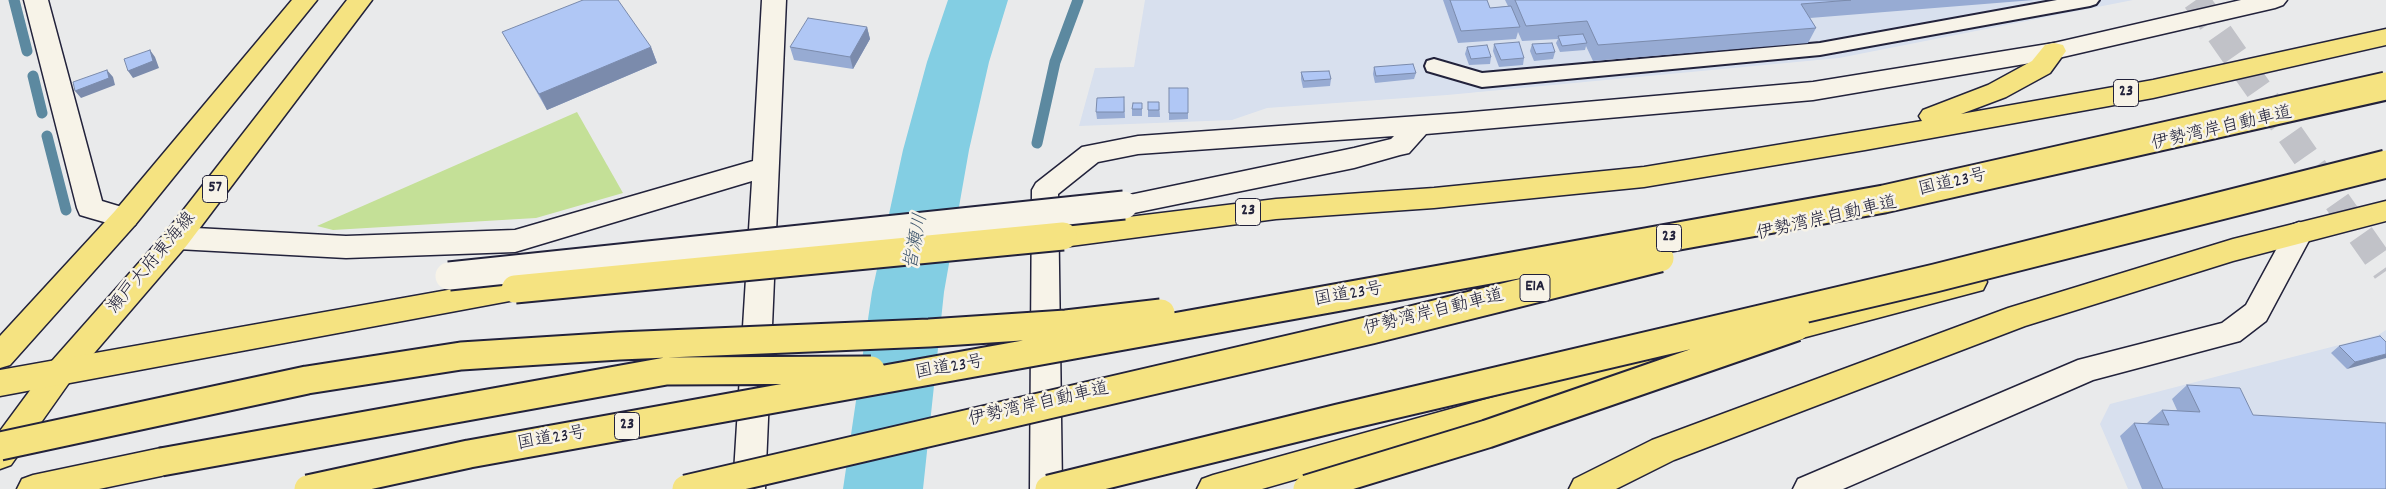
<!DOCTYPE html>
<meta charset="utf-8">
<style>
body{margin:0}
canvas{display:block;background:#e9eaeb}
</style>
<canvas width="2386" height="489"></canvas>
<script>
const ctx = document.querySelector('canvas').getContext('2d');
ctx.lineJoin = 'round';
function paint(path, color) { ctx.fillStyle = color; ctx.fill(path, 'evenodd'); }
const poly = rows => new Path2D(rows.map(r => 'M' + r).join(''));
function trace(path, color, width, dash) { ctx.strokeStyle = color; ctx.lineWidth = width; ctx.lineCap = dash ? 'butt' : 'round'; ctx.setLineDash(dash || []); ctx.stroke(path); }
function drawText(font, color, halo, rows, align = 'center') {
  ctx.font = font + ' Dekko,"Klee One",sans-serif'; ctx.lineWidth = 5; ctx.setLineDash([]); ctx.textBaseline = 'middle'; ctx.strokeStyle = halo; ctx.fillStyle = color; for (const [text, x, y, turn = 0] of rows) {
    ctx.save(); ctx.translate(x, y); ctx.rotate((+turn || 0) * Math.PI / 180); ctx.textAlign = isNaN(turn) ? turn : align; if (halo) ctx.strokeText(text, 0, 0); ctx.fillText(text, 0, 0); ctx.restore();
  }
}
paint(poly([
 [1145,0,2133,0,1839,58,1447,95,1267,108,1232,120,1079,126,1095,68,1134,67],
 [2386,330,2386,489,2128,489,2100,424,2110,404,2378,335]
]), '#d8e0ee');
paint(poly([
 [577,112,623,193,536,218,333,230,317,226]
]), '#c4e097');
trace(poly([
 [14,0,27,51],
 [33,76,42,113],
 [47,136,66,210],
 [1037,143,1055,62,1078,0]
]), '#5c89a0', 11);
paint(poly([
 [948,0,1008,0,989,62,969,150,944,292,923,489,843,489,872,292,903,150,927,62,948,0]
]), '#83cee3');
trace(poly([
 [2196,0,2386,271]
]), '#c1c2c8', 27, [27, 14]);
const lane = poly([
 [2057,0,2099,0,2096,4,2090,6,1820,55,1482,87,1427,71,1425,66,1427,61,1434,59,1482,73,1820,43,2057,0]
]);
const street = poly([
 [24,0,48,0,102,201,135,211,139,218,135,225,125,228,90,218,80,215,77,208,24,0],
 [762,0,786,0,765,489,733,489,752,181,515,252,346,258,177,249,167,245,163,238,167,231,177,227,346,236,515,230,753,161,762,0],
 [2241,0,2287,0,2283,5,2275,8,2054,59,1813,100,1426,134,1409,153,1400,155,1354,168,1124,215,1115,212,1111,205,1115,198,1354,148,1391,139,1394,136,1138,154,1098,162,1058,194,1062,489,1030,489,1032,190,1036,183,1082,147,1138,136,1461,113,1813,82,2054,43,2241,0],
 [2299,222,2309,226,2313,233,2266,321,2240,341,2093,380,1843,489,1793,489,1798,479,2078,360,2222,323,2246,305,2289,226,2299,222]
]);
const primary = poly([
 [292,0,317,0,135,225,10,365,0,368,0,336,115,211,292,0],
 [347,0,372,0,187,245,71,380,11,465,0,469,0,431,51,362,167,231,347,0]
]);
const highway = poly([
 [2386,29,2386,45,2153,98,1865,150,1644,187,1434,208,1276,219,1063,247,1053,243,1049,236,1053,229,1063,225,1276,199,1434,188,1644,167,1922,121,1919,116,1923,110,1988,85,2032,61,2045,45,2054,43,2063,45,2066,51,2050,73,2006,97,1961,114,2153,80,2386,29],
 [2386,201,2386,221,2233,261,2025,326,1674,460,1616,489,1569,489,1574,479,1652,440,2008,308,2233,239,2386,201],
 [1973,271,1983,274,1987,282,1983,290,1772,346,1762,342,1757,334,1762,326,1772,322,1973,271],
 [515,278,525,281,529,289,525,297,515,300,0,396,0,370,515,278],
 [1663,350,1673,353,1678,362,1673,371,1663,374,1262,489,1197,489,1202,479,1213,475,1663,350],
 [161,448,172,452,177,462,172,472,161,476,99,489,17,489,22,479,33,475,161,448]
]);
trace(lane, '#22223b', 4);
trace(street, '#22223b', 3);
trace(primary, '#22223b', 3);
trace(highway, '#22223b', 3);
paint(lane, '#f7f3e8');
paint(street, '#f7f3e8');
paint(primary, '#f5e381');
paint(highway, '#f5e381');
const streetBridge = poly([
 [449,276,1124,205]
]);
const highwayBridge = poly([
 [515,289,1063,236],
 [0,446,307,380,461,356,619,346,929,333,1066,324,1161,313],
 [161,462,666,371,871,370],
 [308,489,469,454,1884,199,2386,86],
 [686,489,1371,330,1660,258],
 [1049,489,1338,418,1935,278,2386,164],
 [1307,489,1487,434,1796,327]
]);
trace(streetBridge, '#22223b', 31, []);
trace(highwayBridge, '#22223b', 31, []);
trace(streetBridge, '#f7f3e8', 27);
trace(highwayBridge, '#f5e381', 27);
paint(poly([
 [1443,0,1487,0,1490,8,1508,6,1505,0,2034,0,1810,18,1816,28,1808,43,1593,61,1586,46,1585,50,1560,52,1556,43,1558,39,1522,41,1518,32,1516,39,1458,43],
 [867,27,870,39,853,69,794,60,790,47],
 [502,32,651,47,657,63,547,110],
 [1494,44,1524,58,1523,65,1499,67,1493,51],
 [1532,44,1555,52,1553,59,1534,61,1530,51],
 [1467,47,1491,57,1490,64,1469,65,1465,54],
 [1374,67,1416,73,1414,79,1375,83,1373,74],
 [1301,72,1331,79,1330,86,1303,88,1301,79],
 [1169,88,1188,88,1188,119,1169,120],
 [1124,97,1125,118,1097,119,1096,112],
 [1148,102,1159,102,1160,117,1148,117],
 [1142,103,1142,116,1132,116,1132,109],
 [2386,342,2347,369,2331,353,2339,346],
 [2187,385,2253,415,2386,489,2142,489,2120,436,2134,423,2147,423,2162,410,2177,410,2172,399]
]), '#97abd3');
paint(poly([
 [867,27,870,39,853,69,850,57],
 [651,47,657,63,547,110,539,94],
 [150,50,155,57,159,68,133,78,128,71],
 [107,70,113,77,115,85,81,98,75,91],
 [2386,354,2386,358,2347,369,2355,362]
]), '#7b8bac');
const building = poly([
 [583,0,618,0,651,47,539,94,502,32,583,0],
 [1450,0,1487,0,1490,8,1511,6,1520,27,1461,31,1450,0],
 [1515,0,1851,0,1801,4,1816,28,1598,45,1587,21,1526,26,1515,0],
 [808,18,867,27,850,57,790,47,808,18],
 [1583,34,1587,43,1562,46,1558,36,1583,34],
 [1519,42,1524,58,1501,60,1494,44,1519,42],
 [1552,43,1555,52,1536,54,1532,44,1552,43],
 [1487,45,1491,57,1471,59,1467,47,1487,45],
 [150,50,153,61,128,71,124,59,150,50],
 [1413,64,1416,73,1376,76,1374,67,1413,64],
 [107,70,109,78,75,91,73,82,107,70],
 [1329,71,1331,79,1304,81,1301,72,1329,71],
 [1169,88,1188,88,1188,113,1169,113,1169,88],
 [1124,97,1124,112,1096,112,1097,98,1124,97],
 [1148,102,1159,102,1159,110,1148,110,1148,102],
 [1133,103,1142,103,1142,109,1132,109,1133,103],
 [2380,336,2386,342,2386,354,2355,362,2339,346,2380,336],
 [2187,385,2240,388,2253,415,2386,423,2386,489,2163,489,2134,423,2169,425,2162,410,2200,412,2187,385]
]);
paint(building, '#b0c7f5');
trace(building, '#7b8bac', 1);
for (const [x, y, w] of [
 [2126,93,25],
 [215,189,25],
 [1248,212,25],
 [1669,238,25],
 [1535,288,30],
 [627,426,25]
]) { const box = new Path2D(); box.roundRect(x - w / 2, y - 13.5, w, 27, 4); ctx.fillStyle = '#f7f3e8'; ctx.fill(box); trace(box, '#22223b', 1); }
drawText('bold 16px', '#22223b', null, [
 ["23",2126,93],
 ["57",215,189],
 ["23",1248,212],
 ["23",1669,238],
 ["E1A",1535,288],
 ["23",627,426]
]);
drawText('18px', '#22223b', '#f7f3e8', [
 ["伊勢湾岸自動車道",2222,130,-13],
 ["国道23号",1953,184,-13],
 ["伊勢湾岸自動車道",1827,220,-13],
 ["瀬戸大府東海線",153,264,-50],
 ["国道23号",1349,296,-10],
 ["伊勢湾岸自動車道",1434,314,-14],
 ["国道23号",950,369,-10],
 ["伊勢湾岸自動車道",1039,406,-13],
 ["国道23号",552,440,-10]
]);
drawText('italic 19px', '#3f566d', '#f7f3e8', [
 ["皆瀬川",918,242,-79]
]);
</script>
